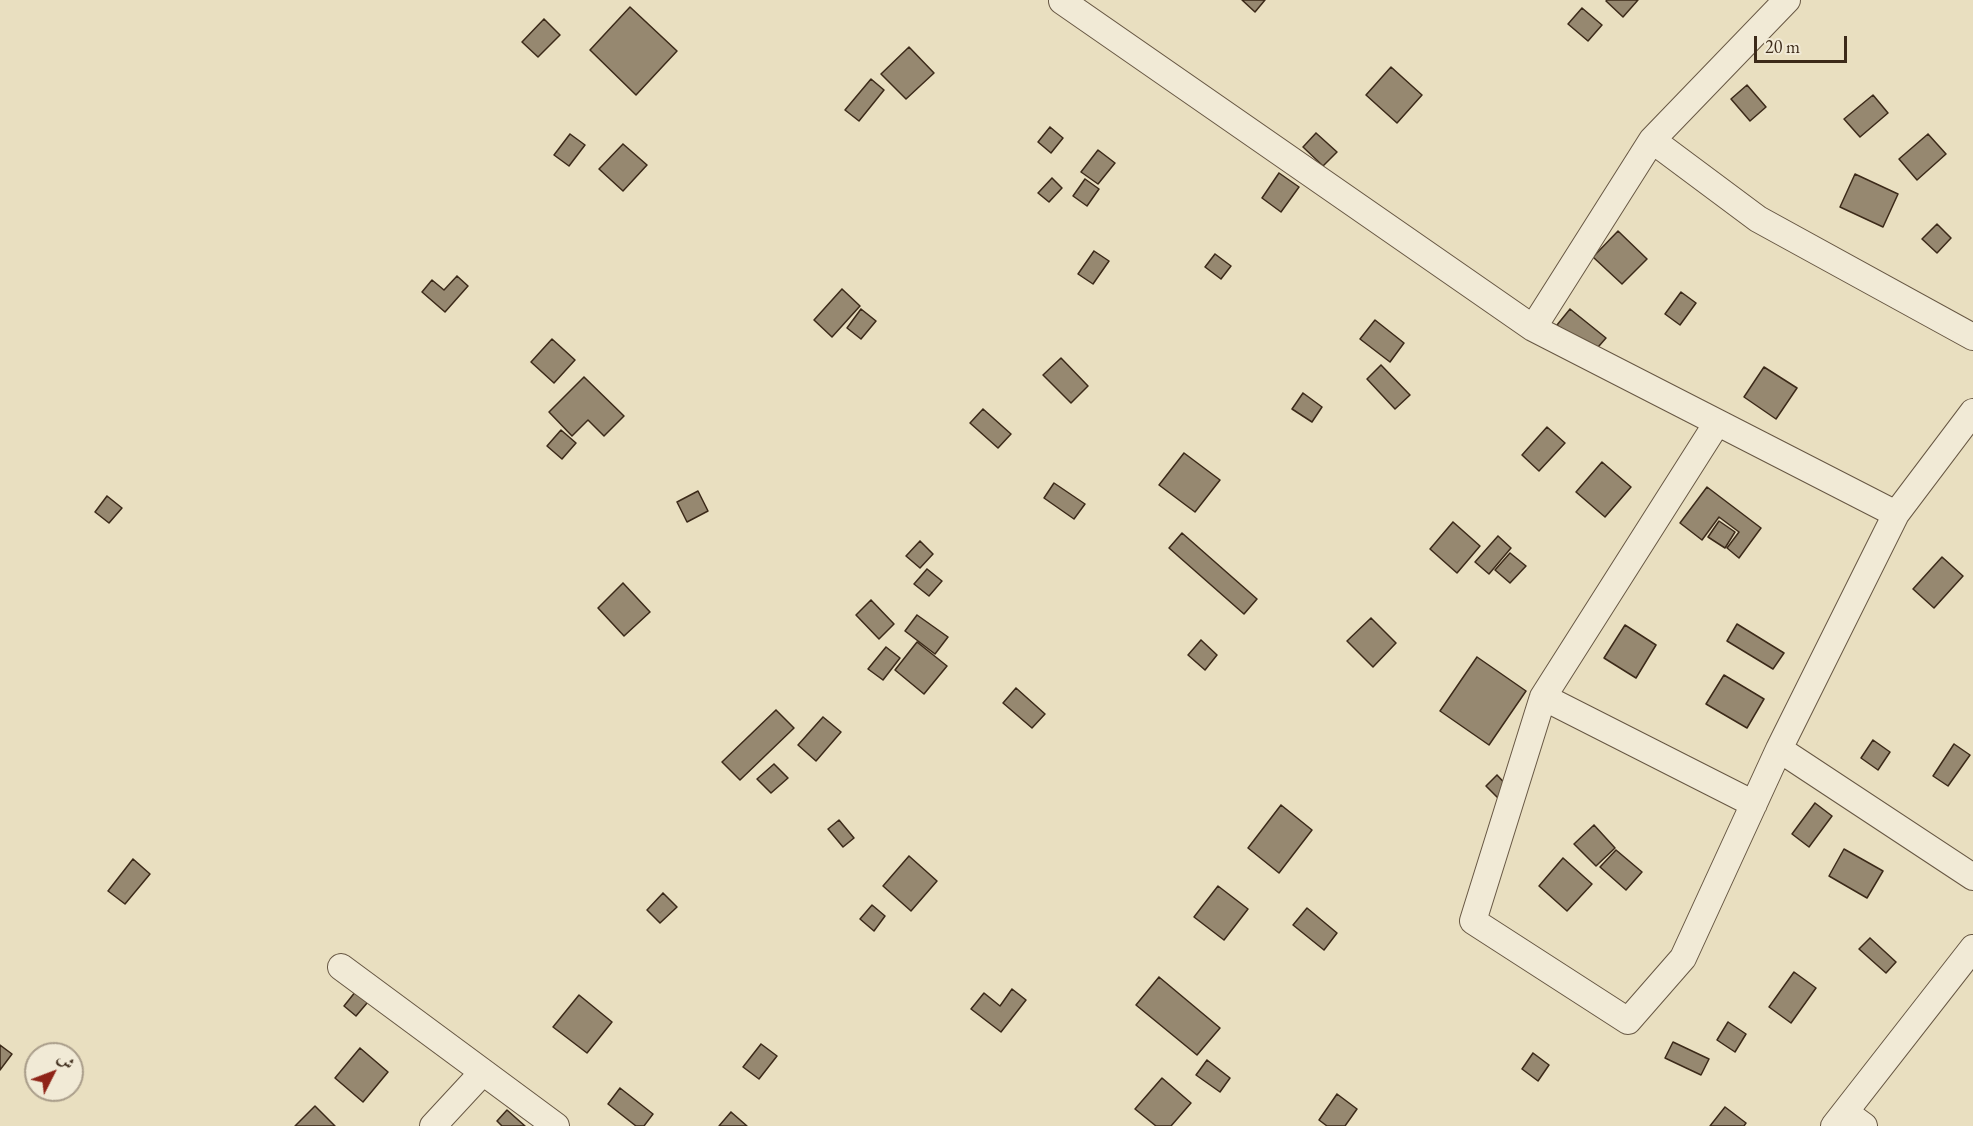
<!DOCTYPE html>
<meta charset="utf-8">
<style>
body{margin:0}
#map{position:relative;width:1973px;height:1126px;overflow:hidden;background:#e9dfc0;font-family:"EB Garamond",Amiri,serif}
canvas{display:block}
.north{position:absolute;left:24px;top:1042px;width:60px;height:60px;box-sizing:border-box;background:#f1ead6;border:2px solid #a99d8a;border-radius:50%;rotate:48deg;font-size:16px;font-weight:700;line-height:24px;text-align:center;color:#3c2a19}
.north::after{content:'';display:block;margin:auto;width:21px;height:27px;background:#8f2418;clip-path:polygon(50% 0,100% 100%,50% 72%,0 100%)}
.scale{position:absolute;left:1754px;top:36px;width:93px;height:27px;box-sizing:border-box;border:3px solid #3c2a19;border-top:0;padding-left:8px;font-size:18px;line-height:21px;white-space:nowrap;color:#3c2a19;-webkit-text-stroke:4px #f1ead6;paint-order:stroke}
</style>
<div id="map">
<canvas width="1973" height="1126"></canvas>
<div class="north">ش</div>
<div class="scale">20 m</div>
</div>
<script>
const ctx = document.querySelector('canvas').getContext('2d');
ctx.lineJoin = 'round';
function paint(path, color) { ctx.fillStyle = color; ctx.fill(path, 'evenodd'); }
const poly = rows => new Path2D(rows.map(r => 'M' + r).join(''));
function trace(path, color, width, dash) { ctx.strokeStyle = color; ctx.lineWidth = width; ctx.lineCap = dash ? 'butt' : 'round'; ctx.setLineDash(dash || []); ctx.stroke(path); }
const building = poly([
 [1242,0,1265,0,1255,12,1242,0],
 [1607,0,1638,0,1623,17,1606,1,1607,0],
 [630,7,677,51,636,95,590,50,630,7],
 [1582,8,1602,25,1588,41,1568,24,1582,8],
 [544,19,560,35,538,57,522,42,544,19],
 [909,47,934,73,906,99,881,74,909,47],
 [1391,67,1422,95,1397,123,1366,95,1391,67],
 [871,79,884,90,859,121,845,110,871,79],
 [1747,85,1766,107,1750,121,1731,99,1747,85],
 [1873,95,1888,113,1860,137,1844,119,1873,95],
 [1050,127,1063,138,1051,153,1038,142,1050,127],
 [1316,133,1337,152,1323,166,1303,147,1316,133],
 [570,134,585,145,569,166,554,155,570,134],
 [1928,134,1946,154,1917,180,1899,159,1928,134],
 [623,144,647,165,623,191,599,169,623,144],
 [1098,150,1115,163,1098,184,1081,172,1098,150],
 [1279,173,1299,187,1281,212,1262,198,1279,173],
 [1855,174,1898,194,1883,227,1840,207,1855,174],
 [1052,178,1062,188,1049,202,1038,193,1052,178],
 [1085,179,1099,189,1087,206,1073,196,1085,179],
 [1937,224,1951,238,1937,253,1922,239,1937,224],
 [1618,231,1647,259,1622,284,1593,257,1618,231],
 [1094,251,1109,261,1093,284,1078,274,1094,251],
 [1215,254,1231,266,1221,279,1205,267,1215,254],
 [457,276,468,286,445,312,422,292,432,280,444,290,457,276],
 [842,289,860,306,832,337,814,320,842,289],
 [1681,292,1696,303,1680,325,1665,314,1681,292],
 [861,309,876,321,861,339,847,328,861,309],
 [1570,309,1606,338,1592,354,1557,325,1570,309],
 [1375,320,1404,343,1390,362,1360,339,1375,320],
 [552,339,575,360,554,383,531,362,552,339],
 [1061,358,1088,386,1071,403,1043,375,1061,358],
 [1381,365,1410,395,1395,409,1367,379,1381,365],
 [1764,367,1797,388,1776,419,1744,397,1764,367],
 [584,377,624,416,604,436,588,420,572,436,549,412,584,377],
 [1303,393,1322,407,1312,422,1292,409,1303,393],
 [983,409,1011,434,998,448,970,423,983,409],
 [1547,427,1565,443,1539,471,1522,455,1547,427],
 [561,430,576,443,562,459,547,446,561,430],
 [1184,453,1220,480,1195,512,1159,485,1184,453],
 [1602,462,1631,487,1605,517,1576,492,1602,462],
 [1054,483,1085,504,1074,519,1044,498,1054,483],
 [1707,487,1761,528,1739,558,1727,548,1739,532,1719,517,1702,540,1680,523,1707,487],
 [698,491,708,511,687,522,677,502,698,491],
 [107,496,122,508,109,523,95,512,107,496],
 [1719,521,1735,532,1725,548,1708,537,1719,521],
 [1453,522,1480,546,1457,573,1430,549,1453,522],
 [1182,533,1257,599,1244,614,1169,548,1182,533],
 [1498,536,1511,548,1489,574,1475,562,1498,536],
 [920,541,933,554,920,568,906,556,920,541],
 [1510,553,1526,566,1510,583,1495,570,1510,553],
 [1942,557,1963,576,1934,608,1913,589,1942,557],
 [927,569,942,581,929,596,914,584,927,569],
 [623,583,650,612,624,636,598,608,623,583],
 [871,600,894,624,879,639,856,615,871,600],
 [917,615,948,637,935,654,905,631,917,615],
 [1371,618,1396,643,1373,667,1347,641,1371,618],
 [1737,624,1784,653,1773,669,1727,641,1737,624],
 [1625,625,1656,645,1636,678,1604,658,1625,625],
 [1201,640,1217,655,1205,670,1188,655,1201,640],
 [917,642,947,666,924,694,895,670,917,642],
 [886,647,900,658,883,680,868,669,886,647],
 [1477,657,1526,691,1489,745,1440,711,1477,657],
 [1724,675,1764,699,1747,728,1706,704,1724,675],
 [1016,688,1045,714,1032,728,1003,703,1016,688],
 [776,710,794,728,740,780,722,762,776,710],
 [823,717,841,732,816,761,798,745,823,717],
 [1873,740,1890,752,1878,770,1861,758,1873,740],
 [1954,744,1970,755,1948,786,1933,776,1954,744],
 [774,764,788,778,771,793,757,779,774,764],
 [1497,775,1512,791,1501,801,1486,786,1497,775],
 [1815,803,1832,816,1809,847,1792,834,1815,803],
 [1281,805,1312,830,1279,873,1248,848,1281,805],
 [839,820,854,838,843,847,828,829,839,820],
 [1594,825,1615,848,1596,866,1574,844,1594,825],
 [1844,849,1883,871,1867,898,1829,876,1844,849],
 [1616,850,1642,872,1626,890,1600,867,1616,850],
 [909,856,937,881,911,911,883,886,909,856],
 [1563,858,1592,884,1567,911,1539,886,1563,858],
 [133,859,150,874,125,904,108,891,133,859],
 [1218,886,1248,909,1224,940,1194,917,1218,886],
 [663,893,677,907,660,923,647,910,663,893],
 [872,905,885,916,874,931,860,919,872,905],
 [1307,908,1337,933,1324,950,1293,925,1307,908],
 [1870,938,1896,962,1886,973,1859,949,1870,938],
 [1794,972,1816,988,1791,1023,1769,1007,1794,972],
 [1159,977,1220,1028,1197,1055,1136,1005,1159,977],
 [360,986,373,996,356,1016,344,1006,360,986],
 [1012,989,1026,1000,1001,1032,971,1009,984,993,1000,1006,1012,989],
 [579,995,612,1022,587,1053,553,1027,579,995],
 [1728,1022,1746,1034,1735,1052,1717,1040,1728,1022],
 [1673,1042,1709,1059,1701,1075,1665,1058,1673,1042],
 [761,1044,777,1056,759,1079,743,1067,761,1044],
 [0,1045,12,1054,0,1070,0,1045],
 [360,1048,388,1072,363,1102,335,1078,360,1048],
 [1533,1053,1549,1065,1538,1081,1522,1069,1533,1053],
 [1207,1060,1230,1078,1220,1092,1196,1075,1207,1060],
 [1162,1078,1191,1103,1171,1126,1156,1126,1135,1109,1162,1078],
 [620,1088,653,1114,644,1126,636,1126,608,1104,620,1088],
 [1337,1094,1357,1109,1345,1126,1327,1126,1319,1120,1337,1094],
 [315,1106,335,1126,295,1126,315,1106],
 [1725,1107,1746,1123,1744,1126,1710,1126,1725,1107],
 [507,1110,525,1126,502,1126,497,1121,507,1110],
 [731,1112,747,1126,719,1126,731,1112]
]);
paint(building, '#968870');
trace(building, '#3c2a19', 1.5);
const minor = poly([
 [1062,1,1533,328,1896,514],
 [1652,140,1787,0],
 [1533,328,1652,140,1758,219,1973,337],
 [1717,423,1543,697,1473,921,1628,1021,1683,958,1779,749,1896,514,1973,412],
 [1543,697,1754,804],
 [1779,749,1973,877],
 [341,967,556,1126],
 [1845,1112,1864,1126],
 [433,1126,483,1072],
 [1834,1126,1973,948]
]);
trace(minor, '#675743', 28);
trace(minor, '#f1ead6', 26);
</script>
